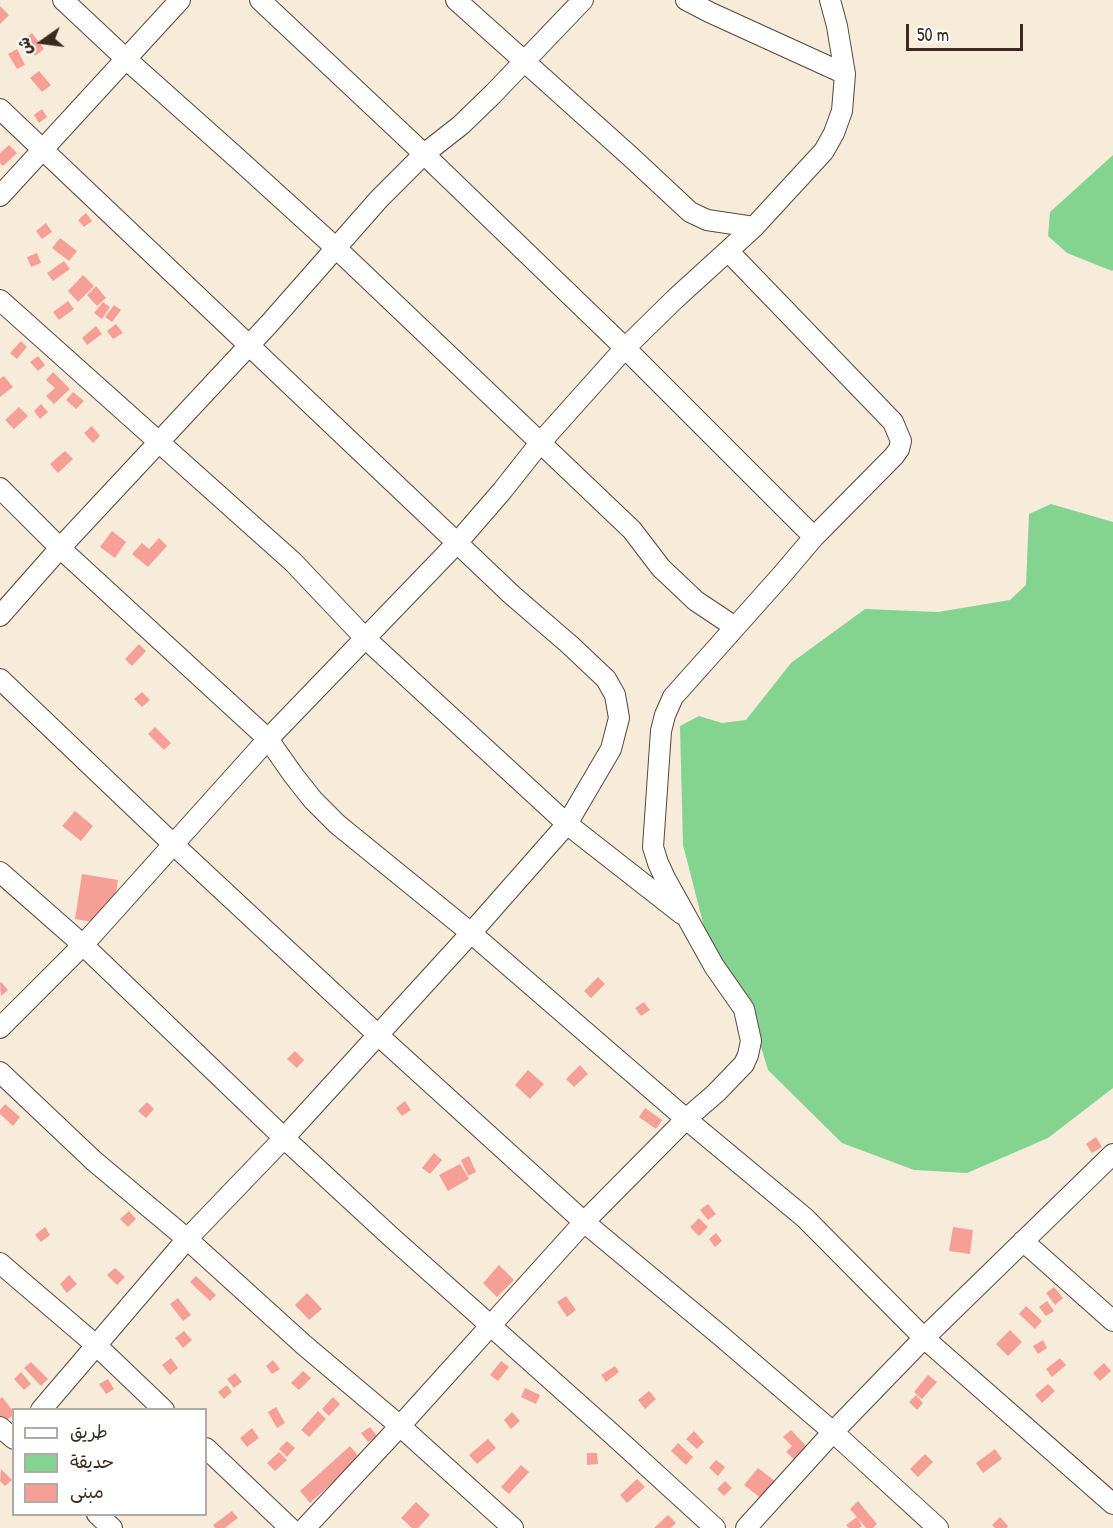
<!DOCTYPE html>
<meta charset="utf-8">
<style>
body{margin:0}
#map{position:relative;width:1113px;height:1528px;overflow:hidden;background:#f7ecd9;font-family:"Patrick Hand","Playpen Sans Arabic",sans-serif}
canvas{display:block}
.legend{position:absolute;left:12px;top:1408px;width:195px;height:108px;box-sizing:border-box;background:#fff;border:2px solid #b1aaa5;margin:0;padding:8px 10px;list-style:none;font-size:18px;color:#3b2a1e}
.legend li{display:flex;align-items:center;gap:12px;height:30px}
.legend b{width:30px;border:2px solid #b1aaa5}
.north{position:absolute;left:12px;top:12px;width:60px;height:60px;-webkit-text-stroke:4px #fff;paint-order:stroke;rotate:256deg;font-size:16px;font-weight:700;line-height:24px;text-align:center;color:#3b2a1e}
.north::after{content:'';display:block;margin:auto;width:21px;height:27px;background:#3b2a1e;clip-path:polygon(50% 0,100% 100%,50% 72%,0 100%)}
.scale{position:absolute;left:906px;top:24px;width:117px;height:27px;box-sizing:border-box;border:3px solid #3b2a1e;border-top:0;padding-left:8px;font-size:18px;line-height:21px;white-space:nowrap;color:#3b2a1e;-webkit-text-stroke:4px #fff;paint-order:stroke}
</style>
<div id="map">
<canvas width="1113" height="1528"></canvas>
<ul class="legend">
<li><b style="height:8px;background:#fff"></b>طريق</li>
<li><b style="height:16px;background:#85d391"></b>حديقة</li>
<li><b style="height:16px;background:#f69f96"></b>مبنى</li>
</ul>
<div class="north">ش</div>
<div class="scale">50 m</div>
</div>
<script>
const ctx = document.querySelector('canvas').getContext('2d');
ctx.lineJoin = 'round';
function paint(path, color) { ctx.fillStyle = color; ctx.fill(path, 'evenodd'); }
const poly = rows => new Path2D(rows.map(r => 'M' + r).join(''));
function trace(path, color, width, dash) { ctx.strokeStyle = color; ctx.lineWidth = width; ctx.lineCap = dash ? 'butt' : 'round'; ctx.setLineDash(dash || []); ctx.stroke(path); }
paint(poly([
 [1113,155,1113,270,1112,271,1067,253,1048,236,1050,212],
 [1051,504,1113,522,1113,1088,1048,1138,967,1173,914,1170,842,1143,768,1070,746,997,719,985,683,845,680,726,699,716,722,723,746,720,791,663,865,609,938,612,1010,600,1026,585,1029,514]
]), '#85d391');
paint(poly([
 [0,6,9,15,0,24],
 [32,33,44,49,35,56,23,40],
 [17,49,25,65,17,69,8,54],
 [39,71,51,85,42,92,30,78],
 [42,109,47,117,39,123,34,115],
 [9,145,17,153,3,166,0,163,0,153],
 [86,213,92,221,84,227,78,220],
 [46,223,52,232,42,239,36,231],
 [60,238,77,251,69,261,52,248],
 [37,253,41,263,31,267,27,257],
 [64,261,70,269,53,281,47,273],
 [83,275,94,286,78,302,68,291],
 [96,286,106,298,97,306,87,295],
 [68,301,74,309,59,320,53,312],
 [103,302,110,307,102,319,94,313],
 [114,305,121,310,112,322,105,317],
 [116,324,123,333,113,339,107,331],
 [96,326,102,334,87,345,82,338],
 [21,341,27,347,17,359,10,353],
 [38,356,45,365,38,371,30,362],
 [53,372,70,389,54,404,46,396,55,388,46,380],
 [4,376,13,387,0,397,0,379],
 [73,392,84,401,76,409,66,400],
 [41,404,48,412,40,419,34,411],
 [19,407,28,416,14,429,5,420],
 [92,426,100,436,93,443,84,433],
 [65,451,73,459,58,473,50,464],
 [112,531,126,542,115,558,100,547],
 [159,538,167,546,148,567,132,554,142,543,149,549],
 [139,644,146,651,132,666,125,659],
 [142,692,150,700,142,707,134,699],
 [155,727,171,743,164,750,148,734],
 [75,811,93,826,81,841,62,826],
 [82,874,118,880,111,925,75,919],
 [598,977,605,984,591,998,584,991],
 [1,982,8,990,1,996,0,983],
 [644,1002,650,1010,641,1016,635,1008],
 [295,1051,304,1060,297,1068,287,1059],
 [580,1065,588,1074,574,1087,566,1079],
 [528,1070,544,1084,530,1099,515,1085],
 [405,1101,411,1110,402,1116,396,1108],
 [147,1102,154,1109,146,1118,138,1111],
 [5,1104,20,1117,13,1126,0,1114,0,1110],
 [645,1108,662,1120,656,1129,639,1117],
 [1096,1137,1102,1147,1092,1153,1086,1144],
 [434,1153,442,1160,430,1174,422,1168],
 [469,1156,476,1172,468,1176,461,1160],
 [460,1164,469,1179,448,1191,439,1175],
 [708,1204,716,1214,708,1220,700,1210],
 [129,1211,136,1219,128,1227,120,1219],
 [699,1218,708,1227,699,1236,690,1227],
 [45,1227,50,1235,41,1242,35,1235],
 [953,1227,973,1230,970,1254,949,1251],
 [716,1233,722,1241,715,1247,709,1239],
 [499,1265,514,1280,497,1297,483,1283],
 [115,1268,125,1277,117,1285,107,1275],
 [69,1275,77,1284,67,1293,60,1284],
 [196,1276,216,1295,210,1301,190,1282],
 [1054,1287,1063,1298,1055,1305,1046,1293],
 [307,1293,322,1309,309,1320,295,1305],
 [566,1296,576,1310,567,1317,557,1302],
 [178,1298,191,1315,183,1321,170,1304],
 [1047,1301,1054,1311,1046,1316,1039,1307],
 [1026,1306,1042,1321,1035,1329,1019,1314],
 [1010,1330,1022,1342,1008,1356,996,1344],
 [184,1331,192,1340,183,1348,175,1338],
 [1043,1340,1047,1348,1038,1354,1033,1346],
 [171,1358,178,1368,170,1375,162,1365],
 [1060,1358,1066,1365,1052,1377,1046,1369],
 [273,1360,280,1369,272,1374,266,1366],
 [501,1361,509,1367,498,1381,490,1375],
 [31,1362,48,1379,41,1386,24,1368],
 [1104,1363,1111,1371,1100,1381,1093,1373],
 [615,1366,619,1372,606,1382,601,1375],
 [303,1371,311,1378,299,1390,291,1383],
 [21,1372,31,1384,24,1390,14,1379],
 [235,1373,242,1382,234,1388,227,1379],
 [928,1375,937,1382,922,1399,914,1392],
 [108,1379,114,1389,106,1394,99,1384],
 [1048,1384,1055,1391,1042,1403,1035,1395],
 [227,1385,232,1392,224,1399,218,1392],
 [525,1388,540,1395,536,1404,521,1397],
 [649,1391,656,1399,645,1409,638,1400],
 [916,1395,923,1403,917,1410,909,1402],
 [2,1397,14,1412,14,1415,2,1423,0,1420,0,1399],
 [333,1397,340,1404,329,1416,322,1409],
 [276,1407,285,1423,277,1428,268,1412],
 [318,1411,326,1419,309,1437,301,1430],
 [512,1412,520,1421,511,1429,504,1420],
 [370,1427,377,1436,368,1442,361,1433],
 [252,1428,259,1438,247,1447,240,1438],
 [791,1430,807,1447,794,1459,786,1452,792,1446,783,1437],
 [694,1431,704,1442,697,1449,686,1439],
 [488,1439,496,1448,477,1464,469,1455],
 [287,1441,295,1448,287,1457,279,1449],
 [678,1443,693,1457,686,1465,671,1451],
 [350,1446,360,1458,310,1503,300,1491],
 [995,1449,1002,1459,983,1473,976,1463],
 [279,1452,287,1460,275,1471,267,1463],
 [587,1453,597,1453,598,1464,587,1465],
 [925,1454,933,1462,918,1477,910,1469],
 [716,1460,725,1467,718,1476,709,1468],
 [521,1465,529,1472,509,1494,501,1487],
 [758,1468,776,1482,762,1499,744,1485],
 [1,1469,12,1480,5,1486,0,1481],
 [637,1479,645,1487,627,1503,620,1495],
 [725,1481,732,1488,724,1496,717,1489],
 [858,1501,877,1524,873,1528,866,1528,850,1509],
 [416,1502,430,1515,418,1528,412,1528,401,1518],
 [232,1511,238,1518,225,1528,215,1528,213,1525],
 [668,1515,676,1523,671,1528,654,1528],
 [857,1517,862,1526,859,1528,849,1528,846,1525],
 [1000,1517,1008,1526,1007,1528,995,1528,992,1525]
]), '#f69f96');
const minor = poly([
 [63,0,126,59,237,158,336,248,632,530,661,568,696,601,735,627],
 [260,0,424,154,625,348,814,537],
 [456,0,631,157,690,212,707,220,754,227],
 [686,0,709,12,845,74],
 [0,109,512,595,570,645,606,679,615,695,619,718,611,749,567,824,471,933,284,1138,187,1239,41,1410],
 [0,196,180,0],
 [0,300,293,562,365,638,567,824,682,914],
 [0,488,60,548,268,739,294,776,313,800,337,824,471,933,686,1119,805,1218,924,1338,1113,1504],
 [0,616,60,548,269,324,379,199,424,154,461,125,493,94,583,0],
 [0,679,174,845,378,1035,584,1222,721,1336,833,1432,938,1528],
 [0,872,83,945,284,1138,389,1235,612,1434,715,1528],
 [0,1028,83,945,268,739,457,543,502,491,540,443,625,348,675,299,754,227,824,151,834,133,842,111,845,74,837,26,830,0],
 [0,1072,94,1161,187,1239,304,1345,400,1426,513,1528],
 [1023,1241,1113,1321],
 [0,1263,97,1346,164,1410],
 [0,1427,14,1439],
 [206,1448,290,1528],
 [97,1514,112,1528],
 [305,1528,400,1426,584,1222,686,1119,716,1093,744,1064,748,1055,751,1041,744,1009,714,966,665,878,658,863,653,847,661,731,665,715,673,697,780,577,814,537,894,456,899,449,901,441,893,422,728,251],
 [746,1528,833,1432,924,1338,1113,1154]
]);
trace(minor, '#57473a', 22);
trace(minor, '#fff', 20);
</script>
